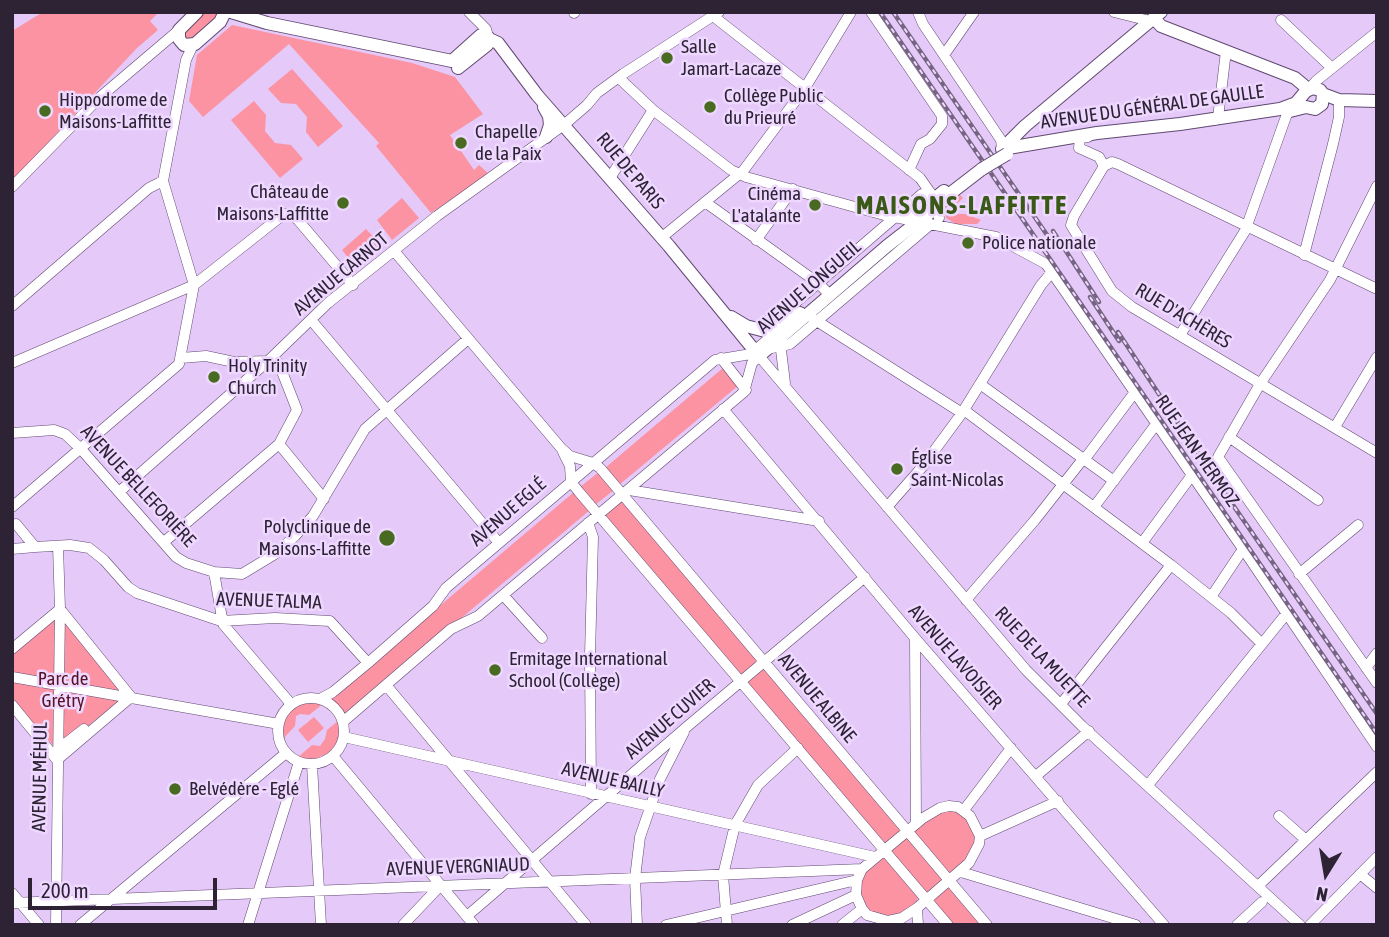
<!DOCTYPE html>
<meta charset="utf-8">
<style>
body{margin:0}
#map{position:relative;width:1389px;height:937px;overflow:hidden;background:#e5c9f9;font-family:"Asap Condensed",sans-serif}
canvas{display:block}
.frame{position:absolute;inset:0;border:14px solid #2d2335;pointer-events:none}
.north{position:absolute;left:1291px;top:839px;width:70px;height:70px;-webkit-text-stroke:5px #efd8ff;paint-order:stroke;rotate:191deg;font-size:19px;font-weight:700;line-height:28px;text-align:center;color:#2d2335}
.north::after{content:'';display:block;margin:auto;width:24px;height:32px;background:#2d2335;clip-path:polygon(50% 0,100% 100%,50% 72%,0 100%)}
.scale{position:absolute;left:28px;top:878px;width:189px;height:32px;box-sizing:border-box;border:4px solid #2d2335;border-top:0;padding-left:9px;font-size:21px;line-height:24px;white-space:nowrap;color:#2d2335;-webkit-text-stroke:5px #efd8ff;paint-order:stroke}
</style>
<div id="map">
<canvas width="1389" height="937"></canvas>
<div class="frame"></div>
<div class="north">N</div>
<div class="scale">200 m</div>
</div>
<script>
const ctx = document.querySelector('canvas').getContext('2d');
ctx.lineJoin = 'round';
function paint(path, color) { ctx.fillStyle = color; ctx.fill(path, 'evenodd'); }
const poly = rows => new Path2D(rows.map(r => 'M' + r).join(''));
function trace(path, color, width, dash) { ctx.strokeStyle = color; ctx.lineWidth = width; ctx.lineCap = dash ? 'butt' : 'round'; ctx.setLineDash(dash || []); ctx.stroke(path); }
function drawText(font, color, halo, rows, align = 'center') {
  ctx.font = font + ' "Asap Condensed",sans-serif'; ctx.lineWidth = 5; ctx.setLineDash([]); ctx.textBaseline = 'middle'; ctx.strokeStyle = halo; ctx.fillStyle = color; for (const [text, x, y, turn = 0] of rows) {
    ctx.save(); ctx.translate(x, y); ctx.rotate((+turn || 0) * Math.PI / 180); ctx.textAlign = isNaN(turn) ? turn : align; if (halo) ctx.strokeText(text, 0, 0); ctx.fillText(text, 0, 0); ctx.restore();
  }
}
paint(poly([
 [43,12,159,12,150,21,158,30,137,48,12,181,12,31],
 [202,12,220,12,220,16,194,40,186,40,182,31],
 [232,25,412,63,455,77,483,114,450,135,474,170,479,165,489,174,431,213,376,146,379,143,289,44,203,117,189,101,197,55],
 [292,69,343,126,318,147,306,132,307,117,296,104,281,103,268,89],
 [254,101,266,115,265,131,275,143,291,145,303,159,280,178,231,120],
 [959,194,963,198,949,211,951,214,965,214,981,220,977,224,956,224,946,218,945,207],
 [402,198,419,218,392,240,377,220],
 [366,229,383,247,357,269,342,250],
 [724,367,739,385,619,485,605,468],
 [599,472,614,490,595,505,580,487],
 [574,492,590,510,346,715,331,698],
 [622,499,984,925,952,925,604,515],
 [59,616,125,697,57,750,12,698,12,656],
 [309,700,324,703,309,715,300,714,296,716,295,726,282,740,283,718,300,703],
 [314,717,324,728,308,742,298,730],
 [339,720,342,727,341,736,330,753,311,760,297,758,312,745,320,746,325,739,327,730],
 [946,810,961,812,978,834,972,852,950,877,911,830],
 [883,856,918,897,916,904,904,913,883,918,866,909,858,892,865,871]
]), '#fb93a2');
const minor = poly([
 [469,12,486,29,488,36],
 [871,12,942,116,942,124,930,139,921,144,909,170],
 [918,12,923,24,1001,140,1002,149],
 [1114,12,1150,21],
 [574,13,575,12],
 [713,16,920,178,934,198,939,218],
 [1281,20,1332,68],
 [944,55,974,12],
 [619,78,653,110,731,170,746,177,884,215,996,237,1046,264,1243,549,1377,747],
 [1309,89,1316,81,1377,32],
 [1214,120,1218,118,1226,51],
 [1088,137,1080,138,1079,148,1099,157,1104,166],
 [1104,166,1074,216,1071,225,1112,291,1132,307,1377,453],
 [1104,166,1112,162,1118,164,1377,289],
 [610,178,653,110],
 [1377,186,1330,280,1260,384,1218,457,1377,683],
 [12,187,99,98,179,30],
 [705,202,818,283,830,295],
 [661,238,743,171,805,88,851,12],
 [756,240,793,189],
 [395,252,561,448,570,456,593,463,600,468,987,925],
 [1304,255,1333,144,1339,117,1339,105],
 [12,306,149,188,163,181],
 [812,318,962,413],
 [769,320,780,316,922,194,930,192],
 [312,321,499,543],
 [1180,335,1245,231,1288,111],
 [780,342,785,383],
 [767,349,790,344,931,224],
 [181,358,206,356,234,362,268,361,328,303,437,216,565,124,587,105,597,93,623,74,719,12],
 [721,358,746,390],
 [12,363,194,285,284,214,292,215,298,220,353,285],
 [980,384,1114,481],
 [723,409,915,638,1164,925],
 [964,410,1171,565,1231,613,1261,643],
 [1335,427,1377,357],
 [12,433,54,430,65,434,80,448,176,557,186,563,214,572,242,574,275,554,295,536,313,516,365,429,468,339],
 [1229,437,1318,500],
 [279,444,324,499],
 [563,452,570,466,571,482,579,492,948,925],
 [1084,460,1135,392],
 [629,490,819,521],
 [119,492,268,361],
 [12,507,179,364,194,285,163,181,186,60,193,45],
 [887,507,923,466,962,413,1041,285,1052,272],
 [1094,507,1157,423],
 [588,523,593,537,590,656,591,794],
 [16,524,35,547,70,545,89,548,104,560,128,587,137,593,221,621,275,618,330,621,368,663],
 [164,542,279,444,297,410,279,364,273,357],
 [1142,543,1192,475],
 [12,549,35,547],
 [214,572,223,624,291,704],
 [1299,574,1358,525],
 [503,595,542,638],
 [1211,597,1243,549],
 [966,600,1035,520,1083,459],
 [915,638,916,824],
 [12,649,60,609,131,697,57,760,12,705],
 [1366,668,1377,653],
 [12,677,279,724],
 [386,685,586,925],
 '278 731a33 33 0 1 1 66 0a33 33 0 1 1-66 0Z',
 [322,698,333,692,368,663,433,606,446,588,715,360,751,354,782,327],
 [1061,704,1171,565],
 [344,721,451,629,478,616,744,392,752,363,759,356,1026,670,1082,726,1300,925],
 [344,737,875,857],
 [57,750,84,729],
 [333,756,474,925],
 [312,765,321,925],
 [1036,776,1089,731],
 [1148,785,1287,613],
 [949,806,958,807,970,816,980,836,979,844,969,863,917,908,902,918,888,921,867,915,862,909,856,895,857,880,862,869,923,818,940,808,949,806],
 [964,810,1011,748],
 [1279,816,1306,840],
 [980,836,1058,801],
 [961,872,1136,925],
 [1360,874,1377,888],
 [1258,886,1377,772],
 [12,893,39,925],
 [12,903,862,869],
 [917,908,918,925],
 [467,916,689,725,865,577],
 [56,925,60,609,58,546],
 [80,925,286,753],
 [248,925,299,762],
 [403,925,441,885],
 [637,925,635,878,640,837,660,779,684,732],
 [666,925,857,880],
 [727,925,723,875,735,825,758,785,798,748],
 [792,925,856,895],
 [842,925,862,909],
 [1237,925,1262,902],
 [1310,925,1377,857]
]);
const major = poly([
 [197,12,179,30,179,39,184,45,195,44,220,22,225,12],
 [231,12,267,23,452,61],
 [1154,18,1161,26,1295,78,1308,89],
 [452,61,481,35,498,43,537,95,669,246,759,356,887,246,932,211,947,196,982,169],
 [458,68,487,45,489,38],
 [1323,94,1339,100,1377,101],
 [544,107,549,116,550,125,546,137],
 [1290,111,1306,107,1315,109,1322,104],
 [1002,149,1097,133,1180,124,1280,109,1296,103,1306,91,1313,88,1320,90,1323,94,1322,104],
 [1002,149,1025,126,1161,12],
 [912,217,944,191],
 [731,317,746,326,765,331,773,329,800,313]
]);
trace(minor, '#614971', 11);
trace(major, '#614971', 14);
trace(minor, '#fff', 10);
trace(major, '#fff', 12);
const rail = poly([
 [880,12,1377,734],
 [893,12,1054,245],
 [1053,231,1099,302],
 [1090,297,1119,341],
 [1118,332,1213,476,1377,714]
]);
trace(rail, '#756482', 4.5);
trace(rail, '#efd8ff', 2, [5]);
const majorBridge = poly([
 [982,169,1007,154]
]);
trace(majorBridge, '#614971', 14, []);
trace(majorBridge, '#fff', 12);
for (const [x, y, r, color] of [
 [667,58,7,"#486a21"],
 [710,107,7,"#486a21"],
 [45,111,7,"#486a21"],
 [461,143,7,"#486a21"],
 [343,203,7,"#486a21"],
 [815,205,7,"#486a21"],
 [968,243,7,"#486a21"],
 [214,377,7,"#486a21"],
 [897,469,7,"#486a21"],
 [387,538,9,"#486a21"],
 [495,670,7,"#486a21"],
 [175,789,7,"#486a21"]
]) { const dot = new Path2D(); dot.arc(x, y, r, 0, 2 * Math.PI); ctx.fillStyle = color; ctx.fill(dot); trace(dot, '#efd8ff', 2.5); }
drawText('19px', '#2d2335', '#efd8ff', [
 ["Salle",681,47],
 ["Jamart-Lacaze",681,69],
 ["Collège Public",724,96],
 ["du Prieuré",724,118],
 ["Hippodrome de",59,100],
 ["Maisons-Laffitte",59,122],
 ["Chapelle",475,132],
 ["de la Paix",475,154],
 ["Château de",329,192,"right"],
 ["Maisons-Laffitte",329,214,"right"],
 ["Cinéma",801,194,"right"],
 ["L'atalante",801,216,"right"],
 ["Police nationale",982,243],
 ["Holy Trinity",228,366],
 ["Church",228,388],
 ["Église",911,458],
 ["Saint-Nicolas",911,480],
 ["Polyclinique de",371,527,"right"],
 ["Maisons-Laffitte",371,549,"right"],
 ["Ermitage International",509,659],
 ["School (Collège)",509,681],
 ["Belvédère - Eglé",189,789]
], 'left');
drawText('19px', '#2d2335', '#efd8ff', [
 ["AVENUE DU GÉNÉRAL DE GAULLE",1152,107,-8],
 ["RUE DE PARIS",630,171,50],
 ["AVENUE CARNOT",341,274,-40],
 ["AVENUE LONGUEIL",809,287,-41],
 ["RUE D'ACHÈRES",1183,316,31],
 ["RUE JEAN MERMOZ",1197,451,55],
 ["AVENUE BELLEFORIÈRE",138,486,47],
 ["AVENUE EGLÉ",508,512,-41],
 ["AVENUE TALMA",269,601,2],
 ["AVENUE LAVOISIER",955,657,49],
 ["RUE DE LA MUETTE",1042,657,47],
 ["AVENUE ALBINE",817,698,50],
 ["AVENUE CUVIER",670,719,-41],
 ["AVENUE MÉHUL",40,777,-89],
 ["AVENUE BAILLY",613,780,13],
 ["AVENUE VERGNIAUD",458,867,-2]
]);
drawText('19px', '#571324', '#efd8ff', [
 ["Parc de",63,679],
 ["Grétry",63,701]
]);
ctx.letterSpacing = '2px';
drawText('bold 26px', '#3a5917', '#efd8ff', [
 ["MAISONS-LAFFITTE",962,206]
]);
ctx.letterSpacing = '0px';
</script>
